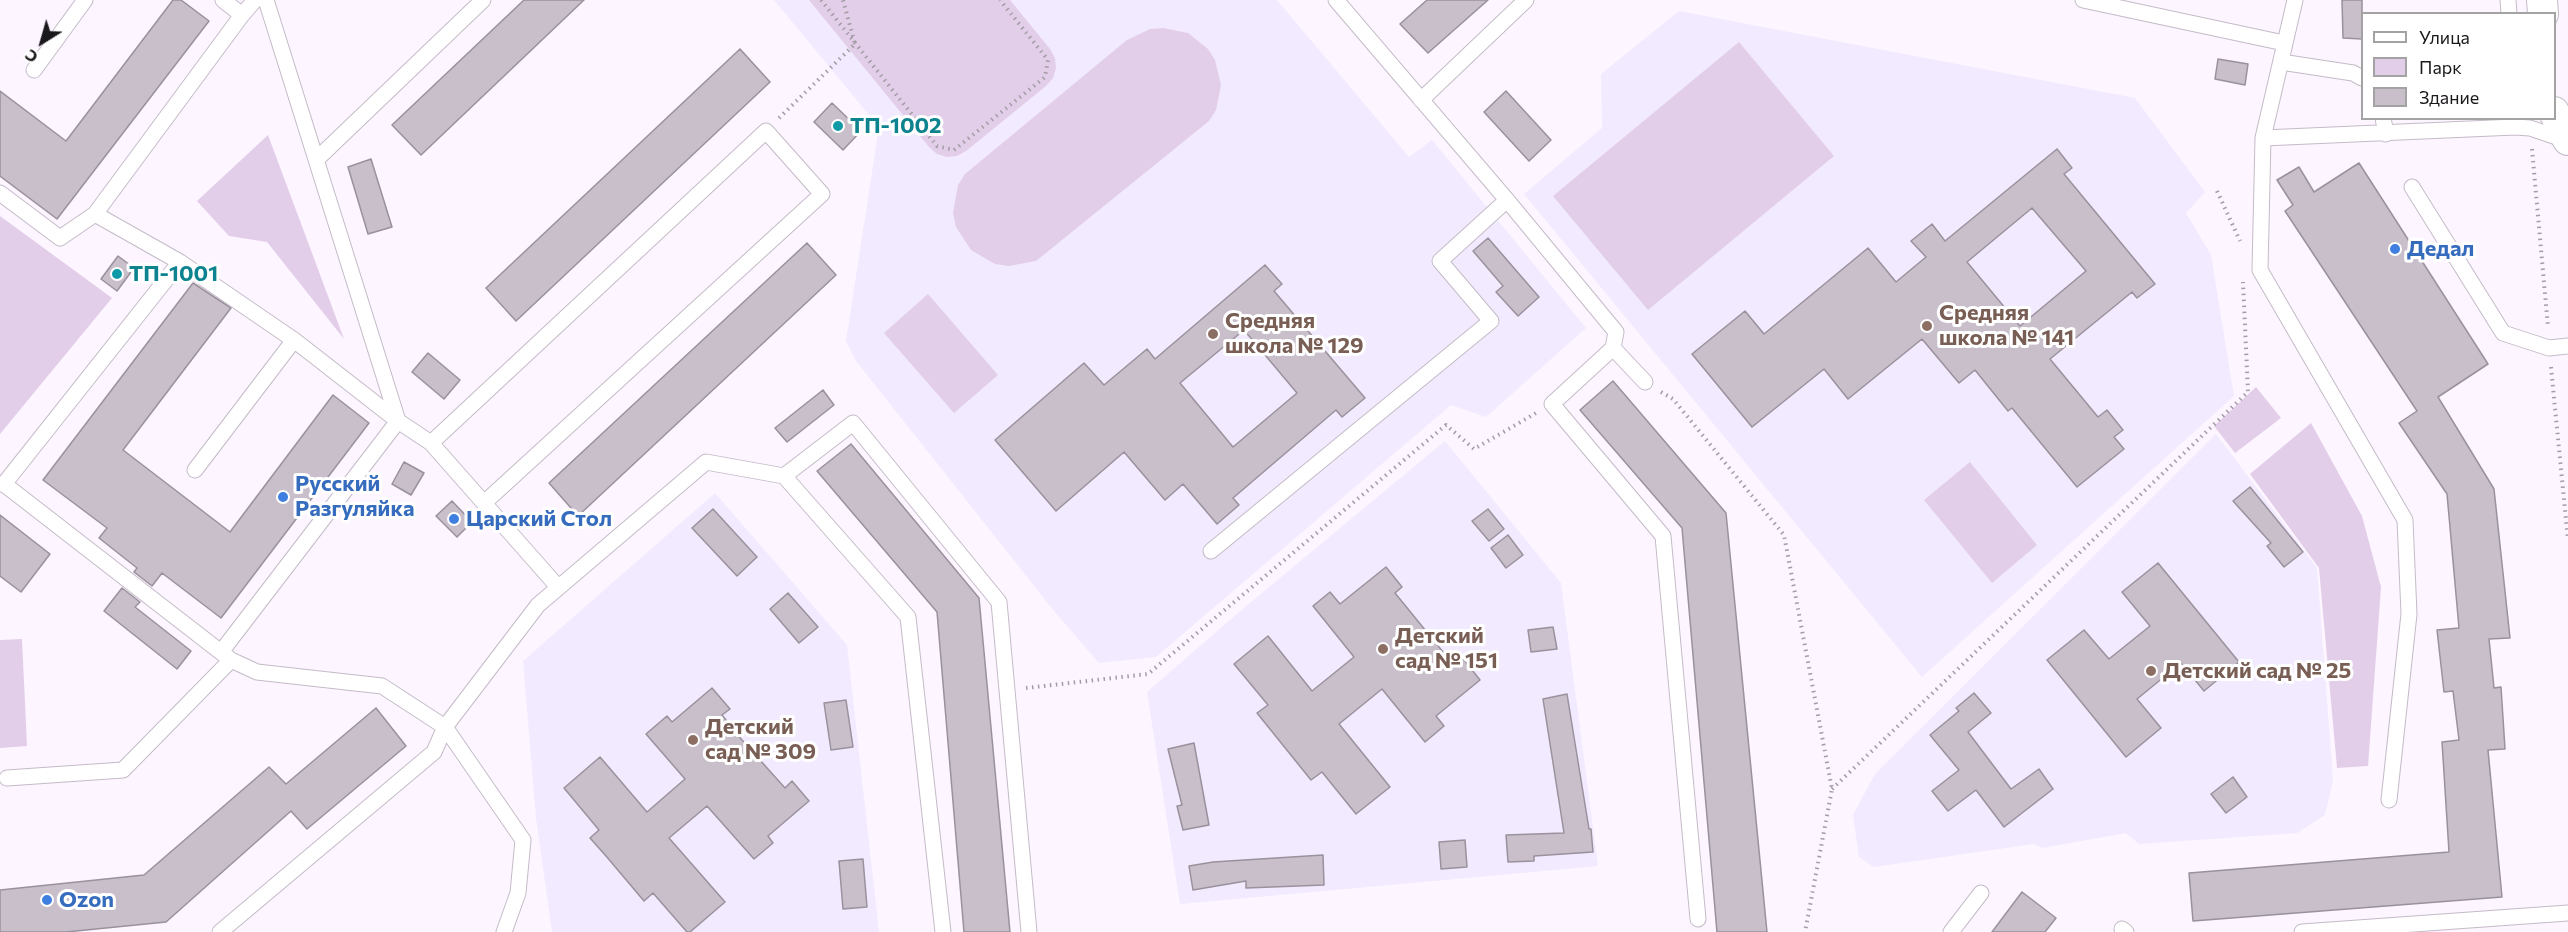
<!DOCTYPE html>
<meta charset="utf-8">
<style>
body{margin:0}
#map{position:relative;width:2568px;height:932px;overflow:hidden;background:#fdf5ff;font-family:Commissioner,sans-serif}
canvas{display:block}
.legend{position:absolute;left:2361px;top:12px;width:195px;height:108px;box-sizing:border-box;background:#fff;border:2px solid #a4a3a4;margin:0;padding:8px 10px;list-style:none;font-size:18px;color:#1b181c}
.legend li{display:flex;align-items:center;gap:12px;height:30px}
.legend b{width:30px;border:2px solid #a4a3a4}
.north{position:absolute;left:12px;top:12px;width:60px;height:60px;-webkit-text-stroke:4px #fff;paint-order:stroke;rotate:217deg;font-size:16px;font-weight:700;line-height:24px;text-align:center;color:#1b181c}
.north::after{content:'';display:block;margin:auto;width:21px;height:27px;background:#1b181c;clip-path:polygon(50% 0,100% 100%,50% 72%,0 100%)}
</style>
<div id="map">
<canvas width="2568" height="932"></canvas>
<ul class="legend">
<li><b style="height:8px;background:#fff"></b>Улица</li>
<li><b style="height:16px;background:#e3ceea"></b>Парк</li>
<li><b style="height:16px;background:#c8bfcb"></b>Здание</li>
</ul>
<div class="north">С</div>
</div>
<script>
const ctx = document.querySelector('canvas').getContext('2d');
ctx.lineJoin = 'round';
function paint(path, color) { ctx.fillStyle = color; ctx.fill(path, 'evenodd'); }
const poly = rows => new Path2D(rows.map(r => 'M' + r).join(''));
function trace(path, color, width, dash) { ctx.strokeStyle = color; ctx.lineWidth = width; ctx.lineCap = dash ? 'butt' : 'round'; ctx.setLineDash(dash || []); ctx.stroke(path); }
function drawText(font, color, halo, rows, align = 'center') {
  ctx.font = font + ' Commissioner,sans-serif'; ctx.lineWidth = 6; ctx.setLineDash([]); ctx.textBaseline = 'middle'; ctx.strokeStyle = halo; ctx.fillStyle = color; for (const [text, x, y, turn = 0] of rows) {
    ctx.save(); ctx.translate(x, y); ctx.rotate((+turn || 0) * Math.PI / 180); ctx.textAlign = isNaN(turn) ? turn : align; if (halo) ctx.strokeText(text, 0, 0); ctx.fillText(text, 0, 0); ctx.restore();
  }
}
paint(poly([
 [774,0,1277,0,1409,157,1432,140,1586,328,1486,417,1451,405,1156,657,1099,663,1054,611,856,361,846,341,879,127],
 [1679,11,2135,98,2205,192,2186,213,2211,255,2234,396,1922,677,1524,194,1602,128,1601,74],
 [2216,434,2317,568,2333,780,2325,815,2297,833,2139,844,2126,833,2042,848,2034,844,1874,867,1859,857,1853,815,1875,774],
 [1445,441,1561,583,1598,866,1180,904,1147,692,1245,607],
 [715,493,847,645,879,932,552,932,536,818,523,661]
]), '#f2eaff');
paint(poly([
 [809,0,1010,0,1050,49,1055,58,1056,68,1053,78,1046,86,966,151,957,156,947,157,937,154,929,147],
 [1163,28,1188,33,1208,49,1215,60,1221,85,1216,110,1209,121,1036,261,1009,266,995,264,971,250,956,227,953,213,958,185,965,174,1127,40,1150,29],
 [1739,42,1834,156,1648,310,1553,196],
 [268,135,344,339,267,242,229,236,197,201],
 [0,216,112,298,0,434],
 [928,294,998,375,954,413,884,333],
 [2256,387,2281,418,2235,453,2214,426],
 [2311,423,2362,516,2381,587,2368,766,2337,768,2319,568,2250,474],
 [1970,462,2037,545,1992,583,1924,500],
 [22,639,27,746,0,748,0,640]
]), '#e3ceea');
const building = poly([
 [173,0,181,0,209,21,57,219,0,176,0,91,66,141,173,0],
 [524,0,584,0,421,155,392,125,524,0],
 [1427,0,1488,0,1428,53,1400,24,1427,0],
 [2342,0,2362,0,2362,39,2343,38,2342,0],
 [740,49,770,82,516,321,486,288,740,49],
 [2218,59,2248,64,2245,85,2215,79,2218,59],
 [1506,91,1551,140,1529,161,1484,112,1506,91],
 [832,103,861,131,843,150,814,122,832,103],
 [2057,149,2072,168,2064,174,2155,284,2137,298,2132,292,2050,359,2098,417,2107,410,2123,430,2114,437,2124,449,2077,487,2012,408,2008,411,1975,370,1959,383,1922,339,1848,399,1824,369,1752,427,1692,354,1745,311,1764,334,1868,248,1896,282,1926,257,1911,241,1932,224,1945,241,2057,149],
 [2032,208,2086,271,2020,326,1967,262,2032,208],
 [371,159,392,227,368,234,348,167,371,159],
 [2359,163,2488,364,2438,397,2494,489,2510,638,2489,639,2494,688,2501,687,2505,749,2488,750,2502,897,2193,921,2189,873,2449,852,2442,742,2459,740,2453,691,2444,692,2437,630,2459,628,2447,494,2399,423,2417,411,2285,211,2293,205,2277,180,2299,167,2314,192,2359,163],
 [1488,238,1539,297,1518,316,1496,292,1503,286,1473,251,1488,238],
 [807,243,836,275,578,516,549,483,807,243],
 [118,256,134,268,117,291,101,279,118,256],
 [1265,265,1282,284,1274,291,1365,398,1342,417,1336,410,1233,498,1239,505,1217,524,1183,484,1165,500,1124,452,1056,511,995,440,1084,363,1104,385,1147,349,1155,359,1265,265],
 [1244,330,1297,393,1233,447,1180,383,1244,330],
 [193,283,231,308,123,450,230,532,333,395,369,423,221,618,162,573,152,586,134,572,137,568,99,538,107,528,43,480,193,283],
 [428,353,460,380,444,399,412,372,428,353],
 [1613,381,1726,513,1767,932,1717,932,1682,528,1580,410,1613,381],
 [823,390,834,405,787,442,775,428,823,390],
 [851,444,979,598,1010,932,964,932,937,612,817,471,851,444],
 [404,462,424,473,411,495,392,484,404,462],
 [2250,487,2303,552,2284,567,2267,546,2271,543,2233,501,2250,487],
 [452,501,472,522,457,537,436,516,452,501],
 [713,509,757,557,737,576,692,528,713,509],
 [1488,509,1504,529,1489,541,1472,521,1488,509],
 [0,515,50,554,21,592,0,576,0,515],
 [1508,535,1523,555,1506,568,1491,548,1508,535],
 [2158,563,2239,662,2204,691,2181,663,2137,699,2161,728,2126,757,2047,660,2084,630,2109,659,2150,626,2122,592,2158,563],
 [1386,567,1402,587,1395,593,1452,663,1461,656,1480,680,1436,716,1444,726,1425,742,1382,689,1339,724,1390,787,1356,814,1322,772,1311,780,1257,713,1268,705,1234,664,1268,636,1312,691,1354,657,1313,606,1330,592,1340,604,1386,567],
 [122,588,140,602,135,607,191,651,177,669,104,611,122,588],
 [788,593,818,627,799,643,770,609,788,593],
 [1553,627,1557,649,1531,652,1528,630,1553,627],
 [712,688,730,709,722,715,742,740,785,788,792,781,809,801,768,836,773,843,754,859,707,806,669,838,725,902,690,932,687,932,653,893,644,901,606,856,590,838,599,830,564,788,600,757,647,812,685,779,646,734,667,716,672,722,712,688],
 [1974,693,1991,713,1968,732,2011,789,2039,769,2053,789,2004,827,1976,790,1948,811,1932,791,1959,770,1930,735,1959,711,1956,708,1974,693],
 [1567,694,1589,829,1591,829,1593,852,1534,856,1534,861,1508,862,1506,835,1564,833,1543,699,1567,694],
 [846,700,853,747,831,750,824,703,846,700],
 [376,708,406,746,307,829,291,811,166,922,66,932,0,932,0,890,144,875,269,767,286,784,376,708],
 [1194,743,1209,825,1183,830,1177,806,1182,805,1168,749,1194,743],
 [2233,777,2247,797,2226,813,2211,794,2233,777],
 [1465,840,1467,867,1441,869,1439,842,1465,840],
 [1323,855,1324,885,1246,888,1246,881,1193,890,1189,866,1213,862,1323,855],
 [863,859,867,907,843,909,839,861,863,859],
 [2022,892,2056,918,2045,932,1992,932,2022,892]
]);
paint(building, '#c8bfcb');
trace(building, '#9a919d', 1.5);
const lane = poly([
 [266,0,398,421,431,443,558,587],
 [1336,0,1507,200,1616,332,1613,348,1552,404,1663,536,1698,919],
 [2083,0,2284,43],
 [2295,0,2263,138,2260,270,2405,520,2409,614,2389,800],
 [2508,0,2509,14],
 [242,15,255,0],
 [2281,62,2353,73,2362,78],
 [34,70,85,0],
 [1421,100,1526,0],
 [2383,118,2386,134],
 [2263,138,2515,127,2530,128,2568,141],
 [317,159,483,0],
 [2412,187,2503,333,2549,348,2568,346],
 [0,193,60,238,95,214,242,15,223,0],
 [1613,348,1645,382],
 [431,443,766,131,822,194,484,503],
 [195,470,294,340],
 [0,484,4,484,180,262],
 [4,484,231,660,257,672,382,686,445,727,538,605,706,462,784,476],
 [1211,551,1491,321,1440,261,1507,200],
 [7,778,123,770,231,660,221,652,398,421,294,340,180,262,95,214],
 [2122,929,2126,932],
 [220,932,434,752,445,727,523,840,518,893,504,932],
 [943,932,908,617,784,476,853,423,999,602,1029,932],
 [1951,932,1981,893],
 [2302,932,2568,913]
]);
const street = poly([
 [2542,0,2543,14],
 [2554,112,2568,140]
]);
trace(lane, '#c4bbc7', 17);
trace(street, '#c4bbc7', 32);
trace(poly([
 [821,0,937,146,954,150,1045,77,1048,60,1000,0],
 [779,118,855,44,843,0],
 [2532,149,2548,327],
 [2217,191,2240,241],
 [2551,367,2568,540],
 [1661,392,1673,399,1784,535,1832,789,1805,932],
 [1026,688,1148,674,1446,425,1474,449,1536,413],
 [1832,789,2248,392,2243,282]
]), '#a39da5', 4, [1.5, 4.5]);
trace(lane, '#fff', 15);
trace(street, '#fff', 30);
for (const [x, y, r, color] of [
 [838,126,6,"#0f9aa8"],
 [2395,249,6,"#3f7fe0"],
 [117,274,6,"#0f9aa8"],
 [1927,326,6,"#8d6e63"],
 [1213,334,6,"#8d6e63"],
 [283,497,6,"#3f7fe0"],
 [454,519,6,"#3f7fe0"],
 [1383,649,6,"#8d6e63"],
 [2151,671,6,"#8d6e63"],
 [693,740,6,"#8d6e63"],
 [47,900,6,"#3f7fe0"]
]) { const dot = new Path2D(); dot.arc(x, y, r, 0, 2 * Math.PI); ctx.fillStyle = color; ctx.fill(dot); trace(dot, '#fff', 2); }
drawText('bold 22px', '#0d838f', '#fff', [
 ["ТП-1002",850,126],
 ["ТП-1001",129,274]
], 'left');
drawText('bold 22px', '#366cbe', '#fff', [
 ["Дедал",2407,249],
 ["Русский",295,484],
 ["Разгуляйка",295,509],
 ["Царский Стол",466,519],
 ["Ozon",59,900]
], 'left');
drawText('bold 22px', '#785e54', '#fff', [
 ["Средняя",1939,313],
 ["школа № 141",1939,338],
 ["Средняя",1225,321],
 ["школа № 129",1225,346],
 ["Детский",1395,636],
 ["сад № 151",1395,661],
 ["Детский сад № 25",2163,671],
 ["Детский",705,727],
 ["сад № 309",705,752]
], 'left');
</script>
